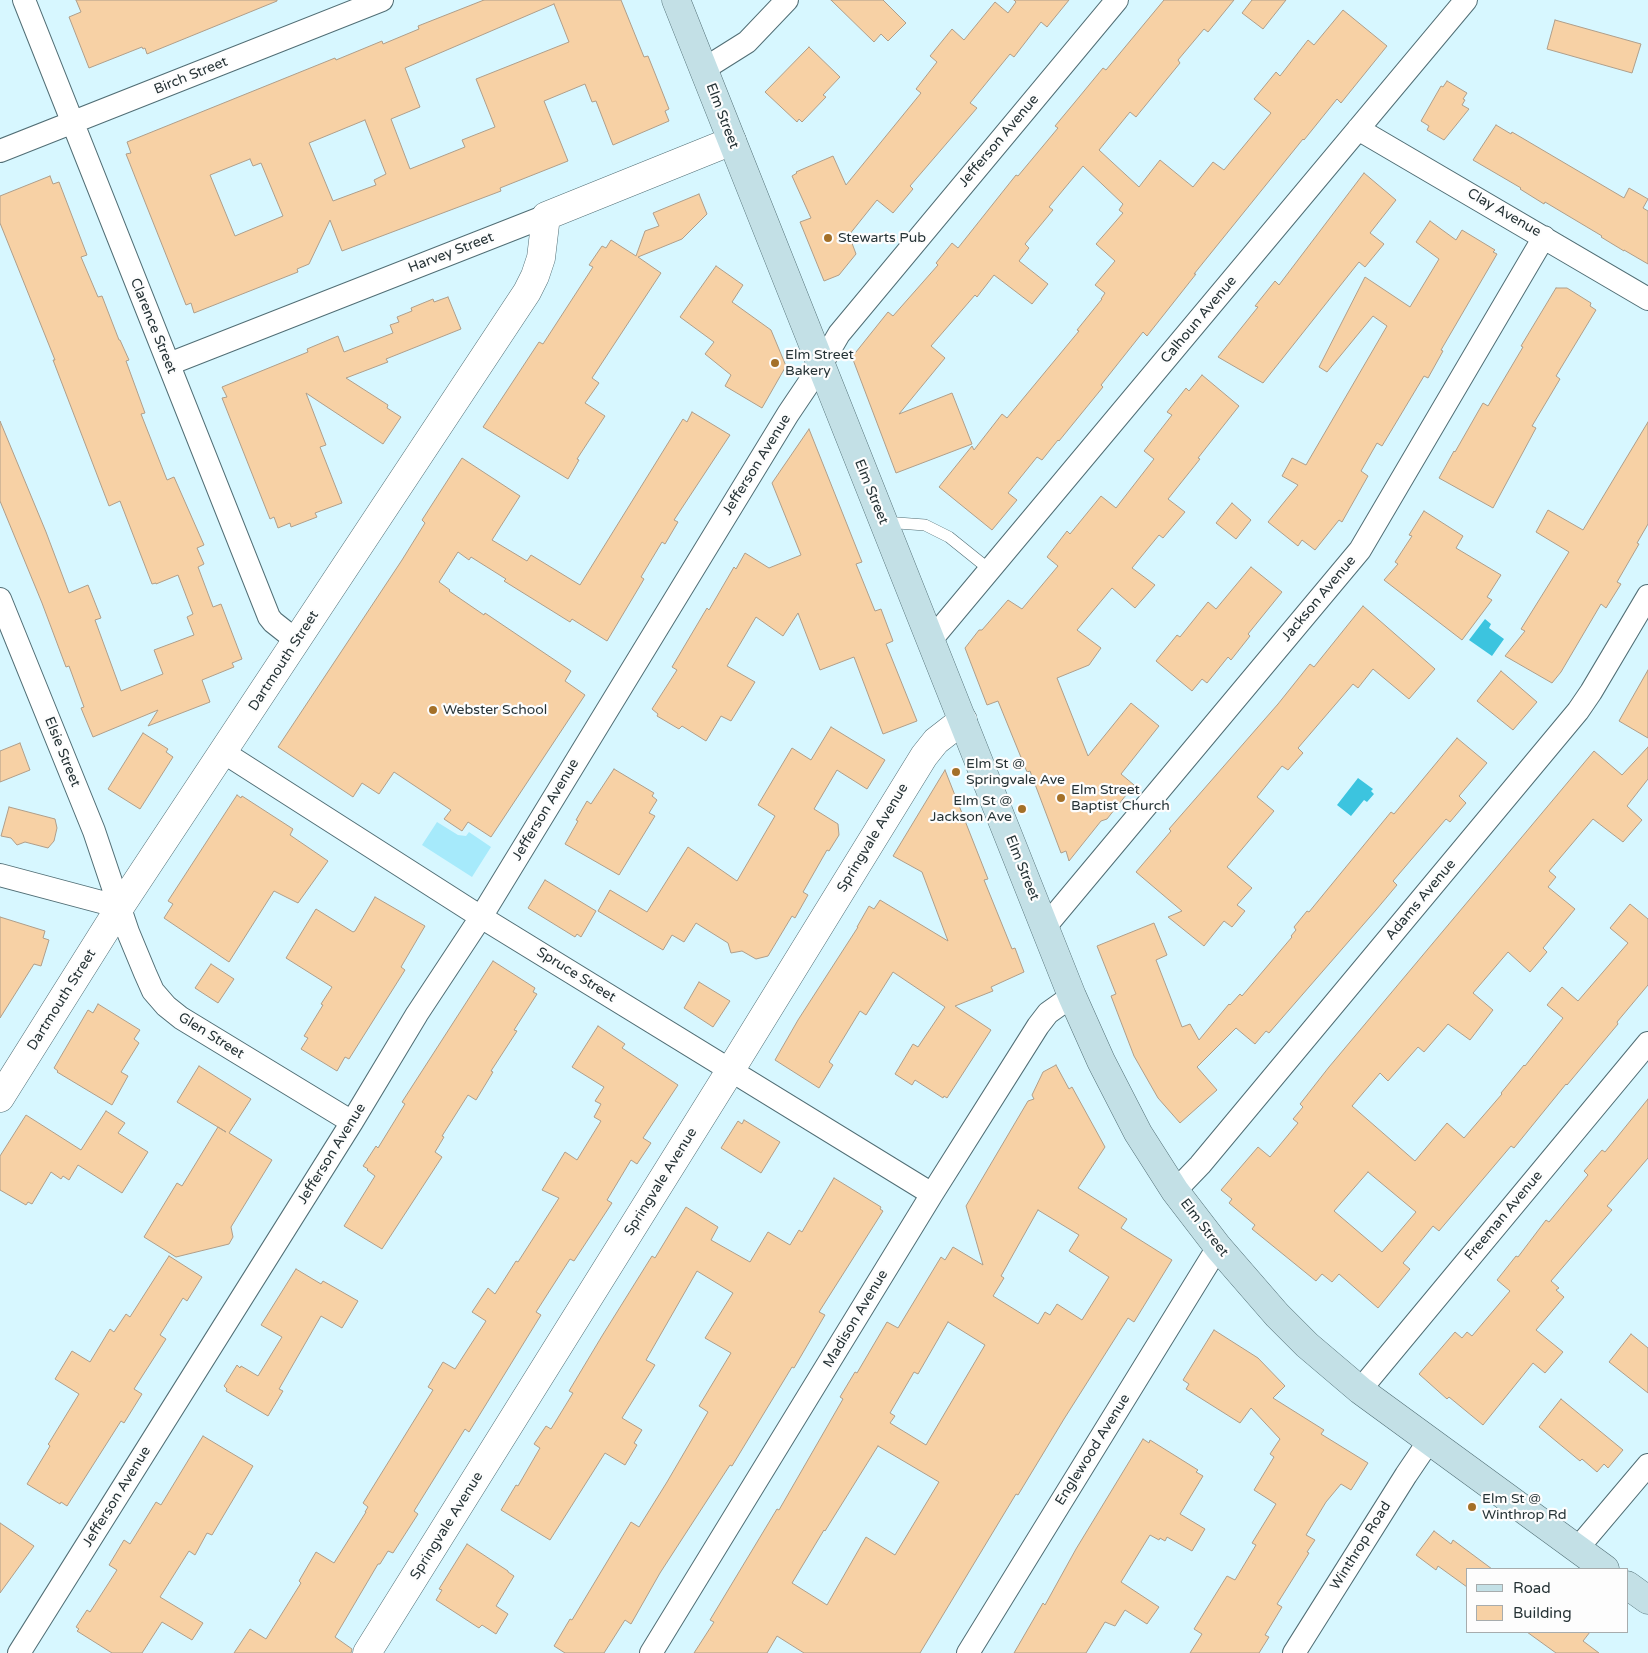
<!DOCTYPE html>
<style>
body{margin:0}
#map{position:relative;width:1648px;height:1653px;overflow:hidden;background:#d7f7ff;font-family:"Varela Round",sans-serif}
canvas{display:block}
.legend{position:absolute;left:1466px;top:1568px;width:162px;height:65px;box-sizing:border-box;background:#fdfdfd;border:1px solid #a7acad;margin:0;padding:6px 9px;list-style:none;font-size:15px;color:#263336}
.legend li{display:flex;align-items:center;gap:10px;height:25px}
.legend b{width:25px;border:1px solid #a7acad}
</style>
<div id="map">
<canvas width="1648" height="1653"></canvas>
<ul class="legend">
<li><b style="height:6px;background:#c3e0e6"></b>Road</li>
<li><b style="height:14px;background:#f7d1a5"></b>Building</li>
</ul>
</div>
<script>
const ctx = document.querySelector('canvas').getContext('2d');
ctx.lineJoin = 'round';
function paint(path, color) { ctx.fillStyle = color; ctx.fill(path, 'evenodd'); }
const poly = rows => new Path2D(rows.map(r => 'M' + r).join(''));
function trace(path, color, width, dash) { ctx.strokeStyle = color; ctx.lineWidth = width; ctx.lineCap = dash ? 'butt' : 'round'; ctx.setLineDash(dash || []); ctx.stroke(path); }
function drawText(font, color, halo, rows, align = 'center') {
  ctx.font = font + ' "Varela Round",sans-serif'; ctx.lineWidth = 4.5; ctx.setLineDash([]); ctx.textBaseline = 'middle'; ctx.strokeStyle = halo; ctx.fillStyle = color; for (const [text, x, y, turn = 0] of rows) {
    ctx.save(); ctx.translate(x, y); ctx.rotate((+turn || 0) * Math.PI / 180); ctx.textAlign = isNaN(turn) ? turn : align; if (halo) ctx.strokeText(text, 0, 0); ctx.fillText(text, 0, 0); ctx.restore();
  }
}
paint(poly([
 [437,822,458,835,466,836,469,832,491,847,472,877,422,845]
]), '#a6eafb');
paint(poly([
 [1485,619,1491,624,1489,628,1504,639,1492,656,1469,640],
 [1358,778,1373,789,1371,791,1374,794,1367,802,1364,800,1351,816,1337,805]
]), '#3cc4df');
const building = poly([
 [76,0,277,0,277,1,147,54,145,48,143,49,142,47,89,68,69,17,81,12,76,0],
 [484,0,621,0,644,57,648,56,656,76,669,109,665,111,669,121,613,145,596,101,592,102,585,84,544,101,568,161,500,188,501,191,342,251,330,220,309,264,297,269,298,272,194,313,191,303,186,305,145,202,126,154,131,153,127,142,335,58,336,60,382,41,383,44,419,29,418,26,484,0],
 [554,4,569,42,476,79,495,127,462,140,465,147,410,169,391,119,420,107,405,68,554,4],
 [365,120,386,174,374,180,376,185,333,201,309,143,365,120],
 [250,159,253,166,261,163,283,216,235,236,210,175,250,159],
 [831,0,883,0,906,23,888,41,881,34,874,42,831,0],
 [1014,0,1069,0,1047,27,1041,22,1014,57,1010,54,970,103,977,108,910,186,913,189,893,213,877,200,849,235,856,254,839,275,824,281,800,222,811,218,792,176,797,173,796,172,833,156,846,185,921,93,916,89,937,62,930,56,952,29,964,40,995,2,1008,13,1016,2,1014,0],
 [1164,0,1234,0,1208,32,1204,29,1178,60,1180,63,1136,117,1130,112,1099,150,1139,187,1160,160,1193,187,1213,162,1224,170,1271,113,1254,99,1276,72,1280,76,1308,40,1314,45,1343,10,1387,46,1341,103,1337,99,1304,140,1303,139,1194,274,1196,274,1147,336,1143,332,1101,385,1103,387,1059,441,1058,440,1042,460,1037,457,1008,493,1017,500,992,530,939,487,972,446,974,450,1002,414,1007,418,1079,331,1077,330,1102,299,1101,299,1105,293,1095,285,1115,261,1096,244,1123,213,1119,210,1123,204,1083,166,1049,207,1053,210,1025,244,1029,248,1019,261,1048,284,1032,304,994,275,977,297,975,295,931,346,945,358,899,414,952,393,972,444,896,473,852,357,888,312,893,316,938,265,936,263,952,243,958,248,1016,175,1018,176,1058,128,1055,126,1075,102,1103,68,1106,70,1164,0],
 [1252,0,1286,0,1263,29,1242,13,1252,0],
 [1555,20,1641,44,1632,73,1547,49,1555,20],
 [809,47,840,77,823,95,826,97,802,122,799,119,797,122,765,92,809,47],
 [1447,81,1467,93,1463,99,1465,100,1462,105,1469,109,1444,140,1427,130,1429,126,1421,121,1441,86,1443,87,1447,81],
 [1496,125,1511,134,1512,132,1624,198,1629,188,1648,199,1643,208,1648,211,1648,264,1624,250,1624,251,1601,237,1602,236,1545,202,1544,204,1520,189,1521,188,1473,160,1496,125],
 [1364,173,1396,200,1370,233,1384,244,1365,267,1359,262,1263,383,1218,357,1258,307,1255,306,1275,281,1279,285,1364,173],
 [50,176,53,184,59,182,87,255,81,257,98,297,102,296,119,340,120,340,129,360,126,361,145,413,141,414,167,480,174,477,204,545,197,548,204,564,198,567,213,607,221,604,242,659,232,663,234,667,202,680,210,702,148,726,158,710,93,737,81,708,84,707,69,666,66,667,42,603,0,501,0,421,46,532,69,593,88,585,101,618,95,620,121,691,163,674,154,650,194,635,187,617,193,614,178,575,156,584,156,583,152,584,120,501,109,506,53,360,55,360,0,223,0,196,50,176],
 [699,194,707,214,682,239,638,257,661,273,592,378,599,383,585,403,605,416,577,459,579,460,568,479,483,427,539,342,543,344,593,267,589,265,602,246,606,248,611,240,636,256,645,231,659,226,653,213,699,194],
 [1430,221,1456,240,1462,230,1495,250,1493,252,1497,254,1441,350,1443,351,1428,378,1424,376,1382,446,1377,443,1361,471,1368,476,1342,522,1339,520,1315,550,1302,540,1298,546,1268,522,1298,485,1282,476,1292,458,1306,465,1387,326,1373,316,1327,372,1319,367,1365,277,1410,307,1439,259,1416,242,1430,221],
 [716,266,743,285,732,302,771,330,786,366,762,408,725,386,731,375,705,354,714,342,680,317,716,266],
 [1556,288,1567,288,1591,303,1590,306,1596,310,1556,376,1560,379,1532,426,1536,428,1493,508,1439,478,1454,451,1455,452,1483,403,1488,406,1523,347,1521,346,1556,288],
 [448,297,461,329,386,359,388,362,346,378,388,405,387,408,401,417,383,444,306,393,326,445,320,447,342,503,315,513,317,517,291,527,290,523,278,528,274,517,270,519,222,398,227,397,222,387,308,352,307,349,338,336,344,352,393,333,390,325,399,322,397,317,412,311,411,308,433,299,434,302,448,297],
 [1202,375,1239,406,1198,458,1200,459,1168,499,1185,512,1163,538,1159,535,1132,568,1155,585,1135,608,1112,588,1077,630,1101,648,1089,665,1057,678,1088,756,1131,703,1159,726,1121,774,1134,785,1107,819,1101,821,1069,861,1066,851,1061,853,1030,771,1027,772,998,701,987,705,965,648,979,630,982,630,1008,600,1022,609,1058,566,1047,557,1067,531,1070,534,1101,496,1116,508,1154,459,1144,451,1172,415,1167,412,1186,388,1189,391,1202,375],
 [692,412,730,435,674,520,678,522,665,544,662,542,641,577,644,579,607,641,572,619,570,622,504,581,506,579,471,557,469,560,458,552,439,582,450,590,449,591,484,615,485,613,571,671,565,681,585,695,491,837,468,822,462,831,444,819,451,810,394,772,379,794,362,783,353,797,278,747,402,560,425,523,422,520,462,458,520,496,492,540,527,561,531,555,580,585,683,419,687,422,692,412],
 [1648,422,1648,524,1637,543,1639,544,1617,582,1621,584,1606,608,1601,604,1561,672,1552,683,1505,656,1525,631,1521,629,1569,552,1536,532,1548,510,1583,530,1648,422],
 [809,429,862,562,856,564,875,611,881,609,893,641,886,644,917,721,883,734,854,657,820,670,798,613,783,636,756,617,727,666,755,682,731,721,721,716,706,741,682,726,679,729,657,716,658,714,652,709,677,670,672,667,707,608,709,610,734,567,736,569,745,553,769,568,801,555,772,483,809,429],
 [1232,503,1251,520,1236,539,1216,523,1232,503],
 [1424,511,1463,536,1456,548,1501,575,1487,597,1492,600,1462,640,1384,580,1398,564,1395,562,1412,536,1409,535,1424,511],
 [1251,567,1282,592,1248,634,1250,636,1231,660,1228,657,1207,683,1202,679,1192,691,1156,661,1177,635,1180,637,1208,602,1216,609,1251,567],
 [1363,606,1435,669,1409,699,1373,669,1358,688,1353,684,1298,748,1303,753,1288,770,1282,766,1257,797,1274,811,1227,867,1252,888,1237,905,1245,911,1232,927,1224,921,1204,946,1168,917,1182,911,1136,872,1171,831,1169,829,1278,704,1310,664,1314,667,1363,606],
 [1648,670,1648,738,1619,721,1648,670],
 [1501,671,1537,702,1513,730,1477,701,1501,671],
 [831,727,885,760,867,789,837,770,814,809,838,824,839,835,829,851,827,850,803,892,808,895,795,918,792,916,768,956,756,959,742,951,731,953,728,943,696,923,684,942,672,935,663,950,598,911,610,890,647,912,688,847,737,881,775,816,758,805,792,748,811,760,831,727],
 [143,733,168,749,166,752,173,757,140,809,108,789,143,733],
 [1457,738,1487,763,1459,796,1466,803,1450,822,1446,819,1393,881,1397,885,1376,910,1269,1033,1266,1031,1255,1044,1236,1028,1197,1067,1217,1090,1180,1123,1158,1098,1134,1056,1111,996,1116,994,1097,946,1154,923,1167,955,1156,960,1182,1027,1190,1024,1199,1040,1229,1004,1230,1005,1240,994,1242,996,1292,937,1291,936,1296,930,1294,927,1307,911,1309,912,1391,812,1394,814,1457,738],
 [20,743,30,770,0,782,0,751,20,743],
 [1648,747,1648,779,1627,806,1642,820,1623,842,1593,819,1549,871,1556,877,1548,887,1575,909,1543,948,1547,952,1530,972,1508,952,1473,993,1493,1010,1470,1040,1448,1024,1424,1052,1418,1047,1388,1081,1380,1073,1352,1106,1415,1161,1447,1123,1464,1138,1502,1094,1501,1093,1524,1065,1525,1066,1563,1018,1547,1005,1562,987,1578,1001,1628,943,1610,928,1630,904,1648,919,1648,985,1617,1022,1618,1024,1567,1085,1566,1084,1514,1148,1511,1146,1439,1231,1433,1226,1403,1263,1410,1269,1378,1308,1339,1274,1332,1282,1322,1274,1316,1281,1252,1229,1255,1225,1229,1203,1232,1199,1221,1190,1258,1147,1270,1157,1298,1123,1293,1119,1303,1107,1300,1104,1329,1067,1594,751,1622,775,1648,747],
 [1368,1172,1416,1212,1382,1252,1334,1211,1368,1172],
 [614,769,654,793,652,796,657,800,649,813,655,816,619,875,565,844,578,821,576,820,587,801,591,804,614,769],
 [945,770,988,879,984,880,1012,949,1015,948,1024,972,991,987,993,991,955,1006,991,1030,947,1098,944,1096,943,1098,915,1080,912,1085,895,1074,913,1044,918,1047,945,1007,893,972,866,1015,860,1011,829,1062,833,1065,819,1088,775,1060,798,1020,858,927,857,927,869,906,874,909,880,900,948,941,922,872,893,856,945,770],
 [237,795,241,798,242,796,293,829,290,835,328,861,298,903,274,891,229,962,164,918,173,904,168,901,237,795],
 [9,807,55,819,57,828,54,841,48,848,25,842,17,845,11,838,1,836,9,807],
 [545,880,596,911,581,937,577,934,575,937,528,908,545,880],
 [375,897,425,926,401,967,405,970,349,1059,345,1057,337,1071,301,1049,308,1038,304,1036,323,1005,321,1004,332,987,286,958,316,909,353,932,355,931,375,897],
 [0,917,45,931,43,938,49,940,41,966,34,964,0,1018,0,917],
 [493,961,535,988,533,992,537,994,514,1030,517,1031,491,1071,493,1072,476,1100,468,1095,442,1136,444,1137,435,1152,442,1157,382,1249,344,1226,375,1176,367,1170,368,1169,363,1166,376,1146,378,1148,405,1104,402,1102,493,961],
 [211,964,234,979,218,1003,195,988,211,964],
 [699,982,730,1001,713,1027,684,1008,699,982],
 [98,1004,140,1030,134,1039,139,1043,121,1072,128,1076,112,1105,57,1072,58,1071,54,1068,88,1010,93,1013,98,1004],
 [598,1026,625,1044,622,1048,678,1085,643,1138,651,1143,637,1164,631,1160,607,1200,612,1203,574,1261,570,1259,536,1312,541,1315,469,1432,465,1429,414,1511,418,1514,393,1553,388,1551,380,1564,378,1564,335,1637,352,1649,351,1653,234,1653,250,1629,266,1639,301,1583,299,1581,316,1552,334,1563,366,1512,365,1512,368,1507,363,1503,433,1390,428,1387,443,1362,455,1369,486,1321,472,1312,488,1288,495,1294,516,1261,518,1262,559,1198,542,1190,565,1152,577,1160,601,1121,594,1117,601,1104,595,1101,604,1087,572,1067,598,1026],
 [1056,1065,1069,1089,1072,1087,1105,1147,1078,1188,1127,1219,1121,1228,1172,1260,1134,1322,1128,1318,1064,1419,1018,1495,1016,1494,920,1653,804,1653,777,1636,767,1653,694,1653,714,1622,710,1620,777,1509,779,1510,843,1399,840,1397,855,1372,857,1373,887,1322,898,1328,941,1257,945,1260,953,1247,983,1265,966,1206,1028,1101,1034,1099,1032,1095,1043,1072,1056,1065],
 [1038,1210,1079,1235,1069,1251,1109,1277,1082,1320,1057,1304,1050,1315,1045,1312,1038,1324,993,1296,1004,1278,1001,1276,1038,1210],
 [948,1322,985,1345,926,1445,890,1423,895,1416,890,1413,914,1372,918,1374,948,1322],
 [878,1446,939,1482,895,1555,866,1537,827,1605,792,1583,824,1530,825,1531,878,1446],
 [199,1066,251,1099,229,1133,272,1160,231,1227,233,1237,229,1244,176,1257,144,1237,177,1183,182,1186,218,1127,226,1132,177,1102,199,1066],
 [1648,1099,1648,1158,1607,1206,1612,1210,1551,1281,1559,1288,1556,1290,1564,1297,1536,1330,1563,1352,1545,1373,1533,1363,1483,1425,1449,1397,1447,1399,1419,1374,1455,1332,1462,1338,1467,1332,1472,1336,1510,1291,1497,1280,1516,1256,1518,1257,1546,1220,1549,1222,1588,1175,1584,1171,1602,1150,1605,1152,1648,1099],
 [106,1111,125,1123,118,1133,148,1152,122,1193,78,1165,69,1180,63,1176,61,1179,51,1172,32,1204,28,1202,26,1205,0,1190,0,1156,26,1115,81,1150,106,1111],
 [744,1120,780,1142,761,1173,721,1148,738,1121,742,1124,744,1120],
 [834,1178,881,1207,880,1209,883,1211,819,1312,825,1315,794,1368,792,1367,732,1466,730,1465,660,1573,631,1624,625,1620,604,1653,565,1653,554,1646,570,1619,572,1620,631,1522,639,1527,667,1482,708,1412,699,1406,731,1353,705,1338,733,1293,697,1271,646,1360,655,1365,622,1418,642,1430,634,1443,637,1445,625,1465,605,1453,550,1540,501,1510,516,1485,518,1486,540,1448,534,1444,546,1426,551,1429,573,1393,569,1391,602,1336,652,1256,655,1258,686,1207,718,1227,711,1240,750,1262,768,1232,790,1245,799,1230,802,1232,834,1178],
 [169,1256,202,1277,187,1301,183,1298,160,1335,166,1339,134,1389,142,1394,124,1423,121,1421,67,1506,61,1502,60,1504,27,1484,50,1446,48,1444,49,1443,79,1394,55,1379,72,1351,90,1362,110,1329,114,1332,126,1314,130,1317,169,1256],
 [296,1269,321,1284,323,1281,358,1301,342,1328,321,1316,279,1389,283,1391,268,1416,226,1391,227,1389,224,1386,237,1365,240,1368,241,1366,258,1376,282,1337,261,1325,296,1269],
 [1214,1330,1258,1358,1285,1386,1273,1398,1324,1430,1321,1434,1368,1463,1351,1490,1341,1484,1326,1502,1306,1535,1315,1540,1307,1552,1309,1553,1277,1604,1282,1607,1265,1635,1269,1637,1259,1653,1190,1653,1202,1634,1194,1629,1227,1576,1235,1580,1256,1545,1252,1543,1276,1504,1254,1490,1274,1457,1270,1454,1280,1439,1251,1408,1240,1423,1186,1389,1189,1384,1183,1380,1214,1330],
 [1631,1334,1648,1348,1648,1393,1609,1362,1631,1334],
 [1561,1399,1623,1450,1608,1468,1604,1464,1597,1472,1582,1459,1580,1461,1539,1427,1561,1399],
 [203,1436,253,1466,212,1535,207,1533,195,1555,189,1551,160,1597,203,1623,192,1640,162,1622,142,1653,112,1653,77,1631,79,1629,76,1627,87,1610,90,1612,117,1570,109,1565,124,1540,130,1544,156,1502,161,1505,203,1436],
 [1143,1439,1149,1443,1150,1440,1198,1470,1196,1472,1203,1476,1180,1514,1205,1529,1192,1551,1167,1537,1165,1541,1160,1538,1159,1540,1150,1535,1121,1582,1159,1607,1147,1624,1125,1610,1115,1626,1105,1622,1086,1653,1014,1653,1043,1603,1045,1605,1076,1549,1143,1439],
 [0,1523,34,1546,0,1593,0,1523],
 [1434,1531,1451,1544,1453,1540,1492,1569,1467,1569,1467,1587,1438,1566,1436,1570,1416,1555,1434,1531],
 [467,1544,508,1571,508,1572,514,1576,496,1606,508,1614,496,1634,482,1625,479,1628,436,1600,442,1590,439,1589,467,1544],
 [1527,1632,1590,1632,1583,1641,1599,1653,1556,1653,1527,1632]
]);
paint(building, '#f7d1a5');
trace(building, '#af9e8a', 1);
const service = poly([
 [884,522,925,525,949,537,990,570]
]);
const minor = poly([
 [24,0,269,617,273,622,297,641],
 [704,69,747,42,787,0],
 [1358,129,1648,299],
 [0,151,382,0],
 [169,364,546,216],
 [0,599,94,831,128,932,145,973,153,991,166,1006,181,1018,352,1122],
 [931,640,1466,0],
 [223,752,481,917,932,1194],
 [0,875,120,907],
 [1045,927,1360,550,1544,237],
 [1175,1191,1200,1165,1578,711,1591,692,1648,596],
 [1360,1390,1648,1043],
 [1577,1549,1648,1465],
 [19,1653,352,1122,417,1014,481,917,788,414,821,365,839,334,1117,0],
 [651,1653,932,1194,1038,1026,1048,1013,1072,996],
 [968,1653,1218,1247],
 [1294,1653,1406,1475,1429,1441]
]);
const tertiary = poly([
 [0,1098,120,907,527,292,535,276,541,258,546,216,732,141],
 [367,1653,730,1071,924,756,936,741,963,720]
]);
const secondary = poly([
 [676,0,1072,996,1101,1061,1138,1133,1175,1191,1218,1247,1277,1315,1307,1345,1360,1390,1605,1569],
 [1627,1585,1648,1600]
]);
trace(service, '#516e75', 12);
trace(minor, '#516e75', 24);
trace(tertiary, '#516e75', 29);
trace(secondary, '#516e75', 29);
trace(service, '#fff', 11);
trace(minor, '#fff', 22);
trace(tertiary, '#fff', 28);
trace(secondary, '#c3e0e6', 28);
for (const [x, y, r, color] of [
 [828,238,5,"#a47028"],
 [775,363,5,"#a47028"],
 [433,710,5,"#a47028"],
 [956,772,5,"#a47028"],
 [1061,798,5,"#a47028"],
 [1022,809,5,"#a47028"],
 [1472,1507,5,"#a47028"]
]) { const dot = new Path2D(); dot.arc(x, y, r, 0, 2 * Math.PI); ctx.fillStyle = color; ctx.fill(dot); trace(dot, '#fdfdfd', 2); }
drawText('14px', '#263336', '#fdfdfd', [
 ["Birch Street",191,76,-22],
 ["Elm Street",722,116,69],
 ["Jefferson Avenue",999,141,-50],
 ["Clay Avenue",1504,213,30],
 ["Harvey Street",451,253,-21],
 ["Calhoun Avenue",1199,320,-50],
 ["Clarence Street",153,326,68],
 ["Jefferson Avenue",757,465,-58],
 ["Elm Street",871,492,68],
 ["Jackson Avenue",1319,599,-50],
 ["Dartmouth Street",284,661,-57],
 ["Elsie Street",62,752,68],
 ["Jefferson Avenue",546,810,-59],
 ["Springvale Avenue",873,838,-59],
 ["Elm Street",1022,868,68],
 ["Adams Avenue",1421,900,-50],
 ["Spruce Street",576,975,32],
 ["Dartmouth Street",62,1000,-58],
 ["Glen Street",211,1036,32],
 ["Jefferson Avenue",332,1154,-58],
 ["Springvale Avenue",661,1182,-58],
 ["Freeman Avenue",1504,1216,-50],
 ["Elm Street",1204,1228,52],
 ["Madison Avenue",856,1319,-59],
 ["Englewood Avenue",1093,1450,-58],
 ["Jefferson Avenue",117,1497,-58],
 ["Springvale Avenue",447,1526,-58],
 ["Winthrop Road",1361,1546,-58]
]);
drawText('14px', '#263336', '#fdfdfd', [
 ["Stewarts Pub",838,238],
 ["Elm Street",785,355],
 ["Bakery",785,371],
 ["Webster School",443,710],
 ["Elm St @",966,764],
 ["Springvale Ave",966,780],
 ["Elm Street",1071,790],
 ["Baptist Church",1071,806],
 ["Elm St @",1012,801,"right"],
 ["Jackson Ave",1012,817,"right"],
 ["Elm St @",1482,1499],
 ["Winthrop Rd",1482,1515]
], 'left');
</script>
